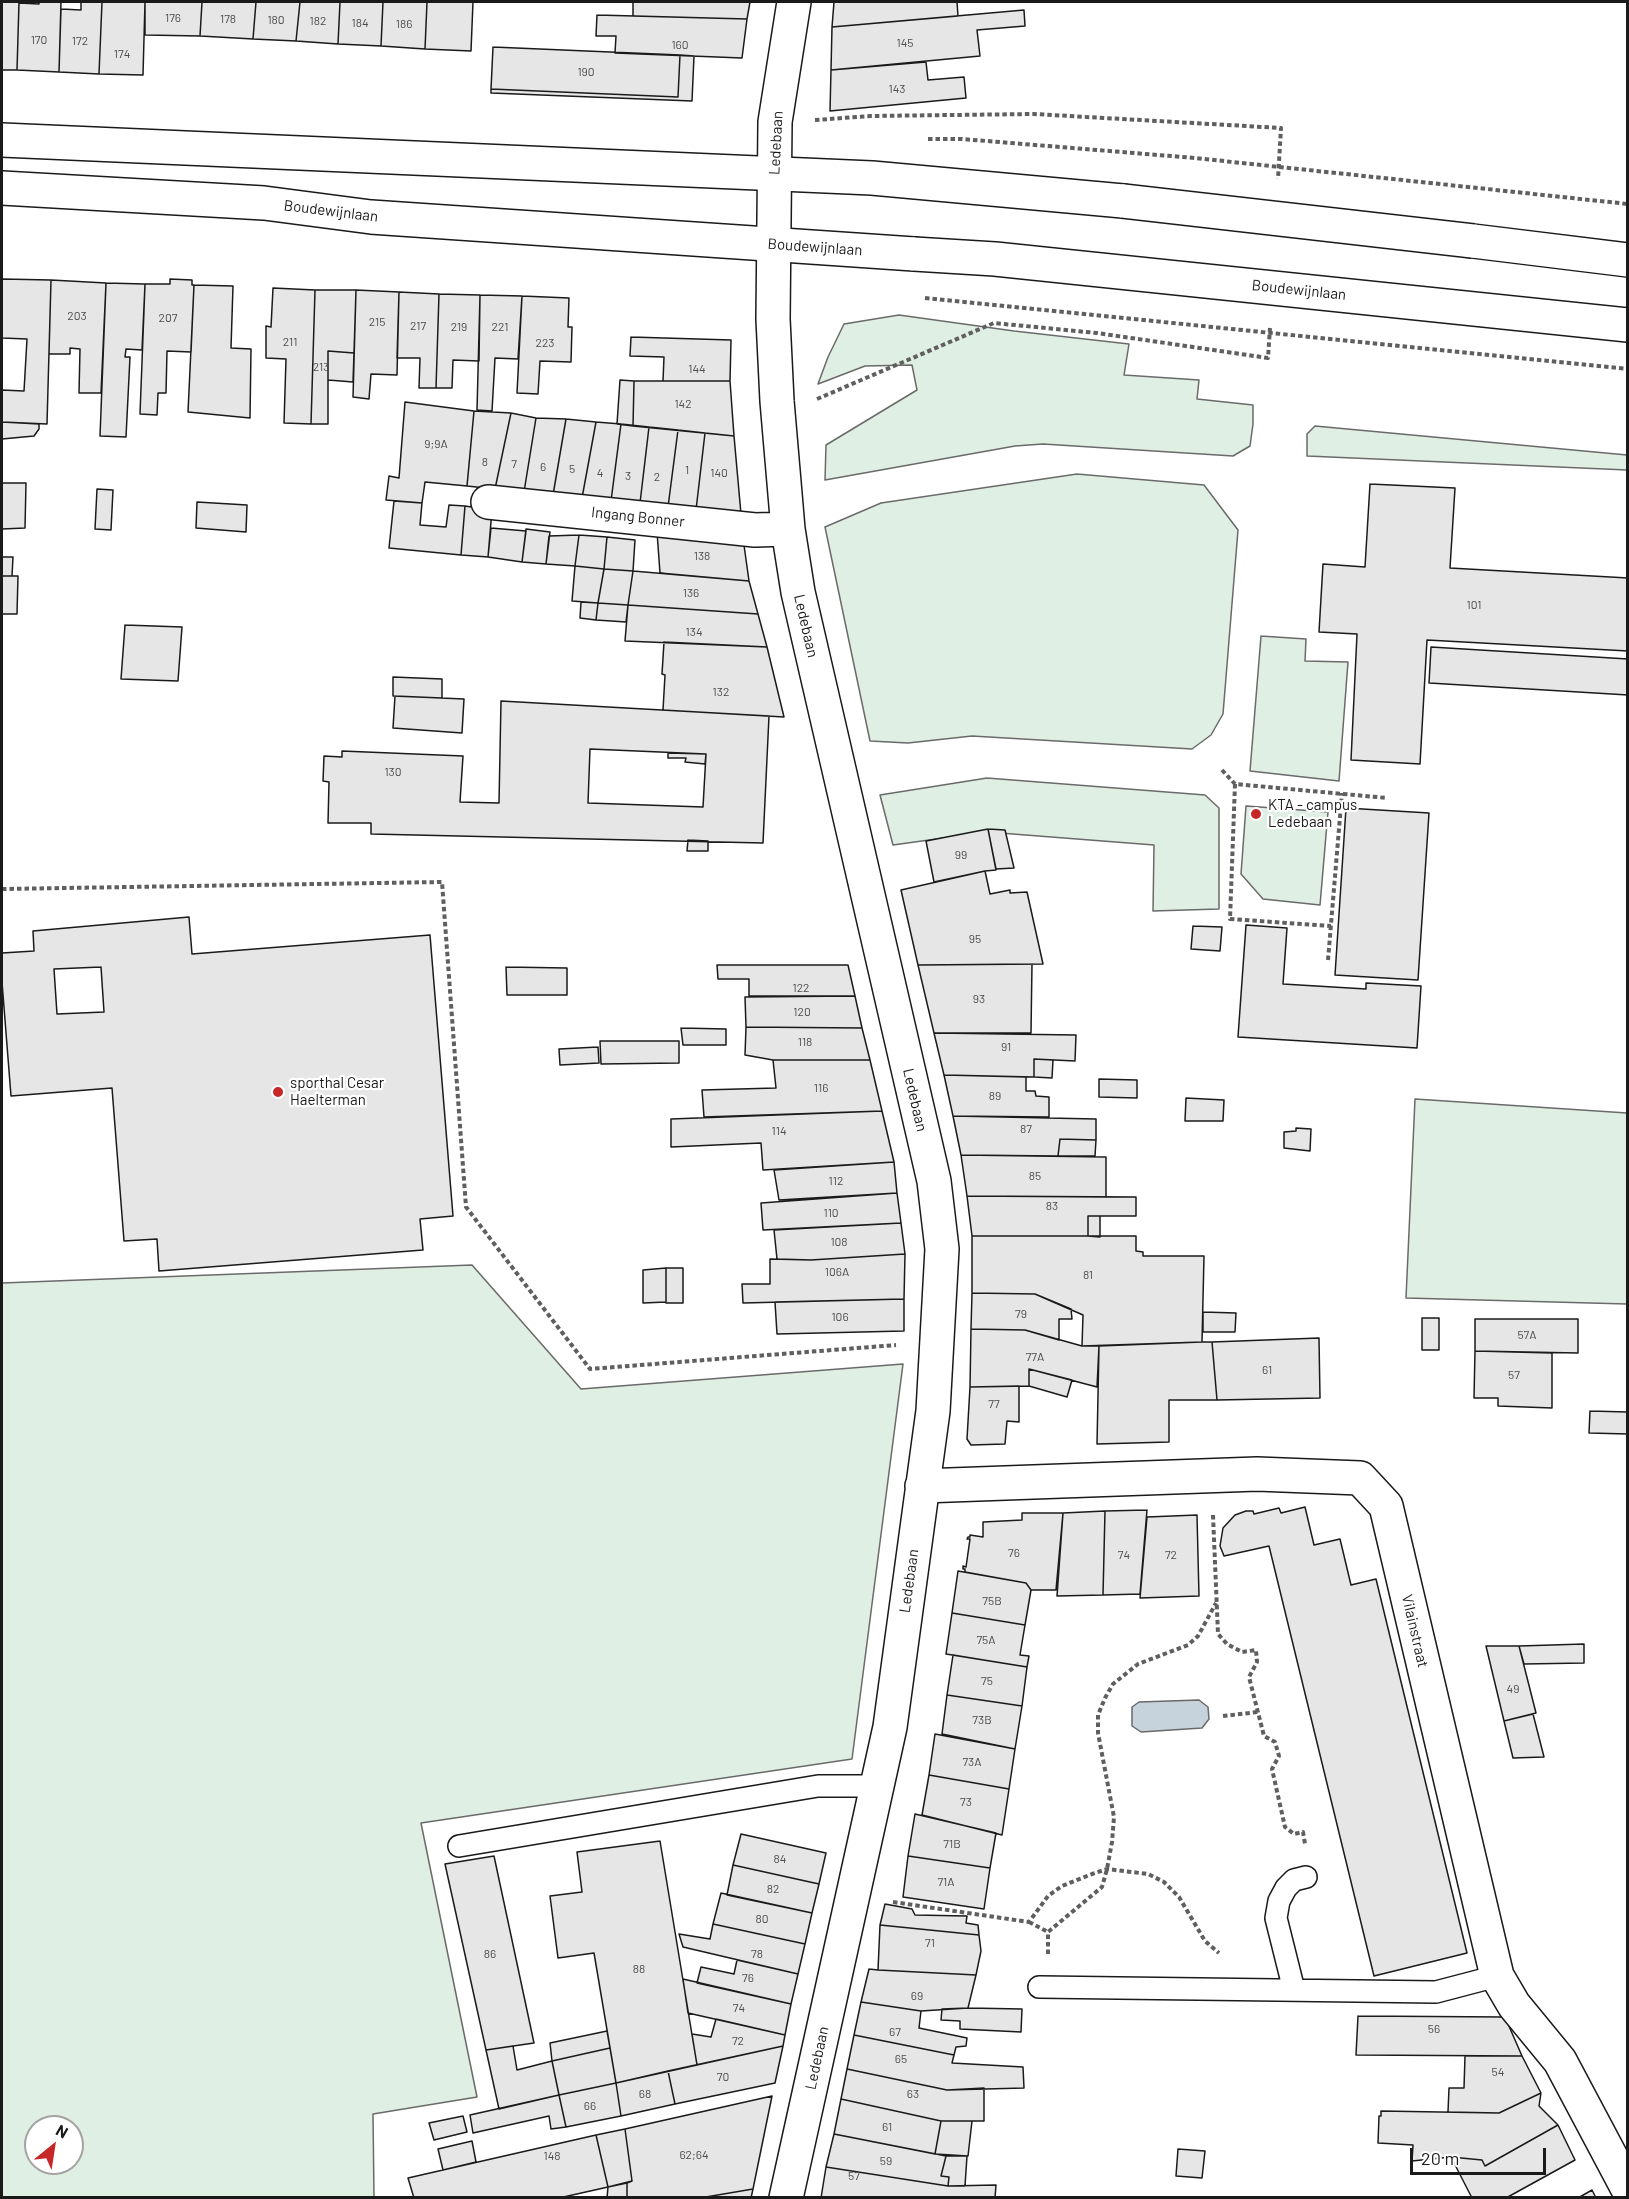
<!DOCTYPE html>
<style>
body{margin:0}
#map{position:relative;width:1629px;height:2199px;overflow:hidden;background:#fff;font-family:Barlow,sans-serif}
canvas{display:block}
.frame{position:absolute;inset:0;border:3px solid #1a1a1a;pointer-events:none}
.north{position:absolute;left:24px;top:2115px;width:60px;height:60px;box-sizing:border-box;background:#fff;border:2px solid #a3a3a3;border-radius:50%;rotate:30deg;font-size:16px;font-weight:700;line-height:24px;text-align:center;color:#1a1a1a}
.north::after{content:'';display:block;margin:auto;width:21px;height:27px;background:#c62828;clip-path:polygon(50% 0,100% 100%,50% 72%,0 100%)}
.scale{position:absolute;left:1410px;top:2148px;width:136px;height:27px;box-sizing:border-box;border:3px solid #1a1a1a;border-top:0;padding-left:8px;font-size:18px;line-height:21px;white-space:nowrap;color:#1a1a1a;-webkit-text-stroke:4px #fff;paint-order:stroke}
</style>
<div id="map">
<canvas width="1629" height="2199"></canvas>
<div class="frame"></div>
<div class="north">N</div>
<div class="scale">20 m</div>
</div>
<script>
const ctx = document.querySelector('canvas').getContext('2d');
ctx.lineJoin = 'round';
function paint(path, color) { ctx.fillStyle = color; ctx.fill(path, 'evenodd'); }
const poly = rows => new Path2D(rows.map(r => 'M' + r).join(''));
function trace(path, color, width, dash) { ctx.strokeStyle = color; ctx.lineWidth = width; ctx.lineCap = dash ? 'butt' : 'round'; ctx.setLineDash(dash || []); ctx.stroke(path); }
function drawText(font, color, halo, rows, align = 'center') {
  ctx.font = font + ' Barlow,sans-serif'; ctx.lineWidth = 4.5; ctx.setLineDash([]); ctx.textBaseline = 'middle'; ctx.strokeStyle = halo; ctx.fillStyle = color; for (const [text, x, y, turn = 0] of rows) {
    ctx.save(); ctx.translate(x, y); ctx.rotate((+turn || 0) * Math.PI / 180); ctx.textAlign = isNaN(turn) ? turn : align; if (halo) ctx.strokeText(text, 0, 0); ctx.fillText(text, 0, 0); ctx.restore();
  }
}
const green = poly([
 [899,315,1014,331,1129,344,1124,375,1199,380,1197,399,1253,405,1253,424,1250,446,1233,456,1043,444,1015,446,825,480,826,445,917,390,912,365,865,366,818,384,828,357,844,324,899,315],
 [1315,426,1627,455,1627,470,1307,456,1307,434,1315,426],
 [1077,474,1204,485,1238,530,1223,714,1211,735,1192,749,972,736,908,743,870,741,825,527,881,503,1077,474],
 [1261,636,1306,639,1305,661,1348,662,1339,781,1250,771,1261,636],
 [987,778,1205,795,1219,808,1219,909,1153,911,1154,845,987,832,893,845,880,795,987,778],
 [1246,806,1328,812,1320,905,1263,899,1241,874,1246,806],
 [1415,1099,1627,1113,1627,1304,1406,1298,1415,1099],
 [472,1265,581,1389,903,1364,852,1759,421,1823,477,2097,373,2114,374,2197,2,2197,2,1283,472,1265],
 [36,2127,72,2127,72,2163,36,2163,36,2127]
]);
paint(green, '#e0efe3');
trace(green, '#6a6a6a', 1.5);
const water = poly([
 [1199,1700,1208,1707,1209,1719,1202,1728,1141,1732,1132,1726,1132,1707,1139,1702,1199,1700]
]);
paint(water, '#c6d2dc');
trace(water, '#6a6a6a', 1.5);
const building = poly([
 [2,2,19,2,17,70,2,70,2,2],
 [39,2,61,2,59,72,17,70,19,3,39,4,39,2],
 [81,2,102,2,99,74,59,72,61,9,81,10,81,2],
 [102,2,145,2,143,75,99,74,102,2],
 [145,2,202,2,200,36,145,35,145,2],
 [202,2,256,2,253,39,200,36,202,2],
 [256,2,300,2,296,41,253,39,256,2],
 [300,2,340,2,338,44,296,41,300,2],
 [340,2,383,2,381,46,338,44,340,2],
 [383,2,427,2,425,49,381,46,383,2],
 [427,2,473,2,471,51,425,49,427,2],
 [633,2,750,2,747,19,633,16,633,2],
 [834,2,957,2,958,16,832,27,834,2],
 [1024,10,1025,26,977,30,980,56,831,70,832,27,1024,10],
 [597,15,747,19,742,58,615,53,616,36,596,36,597,15],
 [493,47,680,55,678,97,491,89,493,47],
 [680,55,694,56,692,101,491,93,491,89,678,97,680,55],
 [926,62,928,80,964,77,966,98,830,111,831,70,926,62],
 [2,279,51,280,47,424,2,422,2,390,24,391,27,339,2,338,2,279],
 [170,279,192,280,192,285,194,285,191,352,167,351,166,393,158,393,157,415,140,414,145,284,170,284,170,279],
 [51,280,106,283,101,393,79,393,80,349,70,348,70,354,49,354,51,280],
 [106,283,145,284,142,350,126,349,125,357,130,357,126,437,100,436,106,283],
 [194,285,233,286,231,348,251,349,250,418,188,412,194,285],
 [273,288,315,290,311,424,284,423,286,359,266,358,266,326,271,327,273,288],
 [315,290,356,290,354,353,328,351,328,424,311,424,315,290],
 [356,290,399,292,397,375,371,374,369,399,353,397,356,290],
 [399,292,439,294,436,388,419,388,420,358,397,358,399,292],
 [439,294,480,295,479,361,453,360,452,388,436,388,439,294],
 [480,295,522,296,518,359,495,358,492,411,477,410,480,295],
 [522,296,569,298,568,327,572,327,571,362,540,361,538,394,517,393,522,296],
 [631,337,731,340,730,381,663,381,664,357,630,356,631,337],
 [328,351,354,353,353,382,328,380,328,351],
 [620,380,634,381,633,426,617,424,620,380],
 [634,381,730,381,734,436,633,426,634,381],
 [405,402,474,411,467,486,425,482,422,503,386,500,389,476,399,478,405,402],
 [474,411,511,413,495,489,467,486,474,411],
 [511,413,536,418,524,492,495,489,511,413],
 [536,418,566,419,553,495,524,492,536,418],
 [566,419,596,422,582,498,553,495,566,419],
 [2,422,39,424,39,429,34,436,2,439,2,422],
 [596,422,621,424,611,501,582,498,596,422],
 [621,424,649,427,640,503,611,501,621,424],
 [649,427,678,430,668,507,640,503,649,427],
 [678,430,705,433,696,510,668,507,678,430],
 [705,433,734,436,741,514,696,510,705,433],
 [2,483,26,483,25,528,2,529,2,483],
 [1370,484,1455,488,1450,568,1628,578,1628,651,1427,640,1420,764,1351,760,1357,634,1319,632,1323,564,1365,567,1370,484],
 [97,489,113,490,111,530,95,529,97,489],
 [394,501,422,503,420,525,446,527,449,505,465,506,461,555,389,548,394,501],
 [197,502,247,505,246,532,196,528,197,502],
 [465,506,492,510,488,557,461,555,465,506],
 [491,528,526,531,522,562,488,557,491,528],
 [526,529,550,532,546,564,522,562,526,529],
 [657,532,743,538,749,581,660,573,657,532],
 [579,535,575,566,546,564,549,536,579,535],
 [579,535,607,537,604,569,575,566,579,535],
 [607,537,635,540,633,571,604,569,607,537],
 [2,557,13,557,12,576,2,576,2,557],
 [575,566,604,569,598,603,572,601,575,566],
 [604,569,633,571,628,605,598,603,604,569],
 [633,571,749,581,758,614,628,605,633,571],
 [2,576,18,576,17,614,2,614,2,576],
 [581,602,598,603,596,620,580,618,581,602],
 [598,603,628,605,626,622,596,620,598,603],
 [628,605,758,614,767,647,625,641,628,605],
 [125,625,182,627,178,681,121,679,125,625],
 [664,642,767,647,784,717,663,710,665,675,662,674,664,642],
 [1431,647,1628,659,1628,695,1429,683,1431,647],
 [393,677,442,679,442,698,393,696,393,677],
 [395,696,464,699,462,733,393,728,395,696],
 [501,701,769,716,763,843,371,834,371,823,328,823,329,782,323,781,324,756,342,757,342,751,463,756,460,802,499,803,501,701],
 [590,749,706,754,703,807,588,803,590,749],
 [668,753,706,754,705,764,685,762,686,758,668,758,668,753],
 [1346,808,1429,813,1418,980,1335,975,1346,808],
 [988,829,1005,830,1014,868,996,869,988,829],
 [988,829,996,870,985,871,934,882,926,841,988,829],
 [688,840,708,841,708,851,687,851,688,840],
 [985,871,990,894,1010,890,1010,893,1027,892,1043,964,918,965,901,890,985,871],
 [189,917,192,954,430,935,453,1216,420,1219,423,1250,159,1271,157,1239,124,1241,112,1088,11,1096,2,982,2,953,34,951,33,931,189,917],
 [101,967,104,1012,57,1014,54,969,101,967],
 [1246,925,1287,928,1283,984,1366,989,1366,983,1421,986,1417,1048,1238,1037,1246,925],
 [1193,926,1222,927,1220,951,1191,949,1193,926],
 [1032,964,1031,1033,934,1033,918,965,1032,964],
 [717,965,848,965,855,996,749,996,749,979,718,979,717,965],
 [506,967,567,968,567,995,507,995,506,967],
 [855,996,862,1028,746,1027,745,997,855,996],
 [746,1027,862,1028,870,1060,773,1060,745,1055,746,1027],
 [681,1028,726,1029,726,1045,683,1045,681,1028],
 [934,1033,1076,1035,1075,1061,1034,1059,1034,1077,944,1075,934,1033],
 [600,1041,679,1041,679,1063,601,1064,600,1041],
 [598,1047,599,1063,560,1065,559,1049,598,1047],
 [1034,1059,1053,1060,1052,1078,1034,1077,1034,1059],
 [773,1060,870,1060,882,1111,704,1117,702,1090,776,1088,773,1060],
 [944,1075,1026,1077,1026,1091,1035,1091,1036,1096,1049,1097,1049,1117,953,1116,944,1075],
 [1099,1079,1137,1080,1137,1098,1099,1097,1099,1079],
 [1186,1098,1224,1100,1223,1121,1185,1121,1186,1098],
 [882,1111,894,1162,763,1170,761,1143,671,1147,671,1119,882,1111],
 [953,1116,1096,1119,1096,1140,1060,1139,1058,1156,961,1155,953,1116],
 [1296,1128,1311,1129,1310,1151,1284,1148,1284,1132,1296,1131,1296,1128],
 [1060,1139,1096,1140,1095,1156,1058,1156,1060,1139],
 [961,1155,1106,1157,1106,1197,967,1196,961,1155],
 [894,1162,897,1193,779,1200,774,1170,894,1162],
 [897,1193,901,1223,763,1230,761,1203,897,1193],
 [967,1196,1136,1197,1136,1216,1088,1216,1088,1236,972,1236,967,1196],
 [1088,1216,1100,1216,1100,1237,1088,1236,1088,1216],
 [901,1223,905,1254,811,1260,777,1259,774,1230,901,1223],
 [972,1236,1136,1236,1136,1251,1143,1252,1143,1256,1204,1256,1202,1342,1082,1346,1083,1315,1035,1294,972,1293,972,1236],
 [905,1254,904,1299,743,1303,742,1284,770,1284,770,1259,811,1260,905,1254],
 [666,1268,666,1302,643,1303,643,1270,666,1268],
 [666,1268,683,1268,683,1303,666,1303,666,1268],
 [972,1293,1035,1294,1071,1309,1072,1319,1059,1319,1059,1340,1025,1330,971,1329,972,1293],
 [904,1299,904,1331,777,1334,775,1302,904,1299],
 [1203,1312,1236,1313,1235,1332,1203,1332,1203,1312],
 [1422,1318,1439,1318,1439,1350,1422,1350,1422,1318],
 [1475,1319,1578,1319,1578,1353,1475,1351,1475,1319],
 [971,1329,1025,1330,1082,1346,1099,1346,1097,1387,1029,1369,1029,1386,970,1387,971,1329],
 [1319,1338,1320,1398,1217,1400,1212,1342,1319,1338],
 [1202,1342,1212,1342,1217,1400,1169,1400,1169,1442,1097,1444,1099,1346,1202,1342],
 [1475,1351,1552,1353,1552,1408,1498,1406,1498,1398,1474,1398,1475,1351],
 [1029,1369,1072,1380,1067,1397,1029,1386,1029,1369],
 [1019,1386,1019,1422,1007,1421,1005,1444,971,1445,967,1439,970,1387,1019,1386],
 [1590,1411,1628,1412,1628,1434,1589,1433,1590,1411],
 [1305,1507,1314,1545,1340,1539,1351,1585,1376,1579,1467,1953,1374,1976,1269,1546,1224,1556,1220,1546,1223,1528,1235,1515,1246,1511,1253,1511,1254,1514,1279,1508,1281,1513,1305,1507],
 [1147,1510,1140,1594,1103,1595,1105,1511,1147,1510],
 [1105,1511,1103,1595,1057,1596,1063,1513,1105,1511],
 [1022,1513,1063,1513,1056,1590,1031,1590,1026,1583,965,1572,965,1569,963,1569,963,1566,966,1567,970,1539,967,1539,968,1537,970,1537,970,1535,983,1537,983,1522,1022,1520,1022,1513],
 [1197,1515,1199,1596,1140,1598,1147,1517,1197,1515],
 [958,1571,1026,1583,1031,1590,1025,1625,952,1613,958,1571],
 [952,1613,1025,1625,1020,1655,1029,1656,1027,1667,946,1654,952,1613],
 [1584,1644,1584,1663,1524,1664,1519,1646,1584,1644],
 [1486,1646,1519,1646,1536,1713,1504,1721,1486,1646],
 [953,1655,1027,1667,1022,1706,947,1695,953,1655],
 [947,1695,1022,1706,1015,1749,942,1734,947,1695],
 [1533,1714,1544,1757,1513,1758,1504,1721,1533,1714],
 [935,1734,1015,1749,1009,1789,929,1775,935,1734],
 [929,1775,1009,1789,1002,1835,922,1815,929,1775],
 [915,1814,996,1833,990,1868,908,1856,915,1814],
 [741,1834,826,1853,819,1884,733,1865,741,1834],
 [660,1841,697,2065,616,2083,594,1953,558,1958,550,1896,582,1892,577,1852,660,1841],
 [494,1856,534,2043,486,2050,445,1864,494,1856],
 [908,1856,990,1868,984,1909,903,1897,908,1856],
 [733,1865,819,1884,812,1913,727,1895,733,1865],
 [721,1893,812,1913,805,1944,713,1924,721,1893],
 [885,1904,912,1909,915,1915,967,1916,966,1923,978,1925,979,1935,880,1925,885,1904],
 [713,1924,805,1944,798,1974,683,1947,679,1934,710,1939,713,1924],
 [880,1925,979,1935,981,1951,976,1975,878,1970,880,1925],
 [737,1960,798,1974,791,2004,697,1983,701,1967,734,1974,737,1960],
 [869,1969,878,1970,976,1975,968,2008,921,2011,861,2002,869,1969],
 [683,1979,791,2004,785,2035,688,2013,683,1979],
 [861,2002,921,2011,919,2028,967,2038,966,2046,956,2047,954,2055,854,2035,861,2002],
 [968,2008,1022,2009,1021,2032,960,2029,960,2021,941,2020,942,2009,968,2008],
 [1358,2016,1505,2017,1522,2056,1356,2055,1358,2016],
 [716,2019,785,2035,783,2046,697,2065,692,2034,711,2037,716,2019],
 [607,2031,610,2048,552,2061,550,2043,607,2031],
 [854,2035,954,2055,952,2063,1023,2067,1024,2088,947,2090,847,2069,854,2035],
 [513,2046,517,2070,552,2061,559,2095,499,2109,486,2050,513,2046],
 [783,2046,775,2083,675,2104,668,2071,783,2046],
 [610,2048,616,2083,559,2095,552,2061,610,2048],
 [1465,2056,1522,2056,1541,2093,1499,2113,1448,2112,1449,2088,1464,2088,1465,2056],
 [847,2069,947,2090,984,2088,984,2121,941,2121,841,2099,847,2069],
 [668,2071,675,2104,621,2116,616,2083,668,2071],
 [616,2083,621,2116,566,2127,559,2095,616,2083],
 [1541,2093,1539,2106,1558,2125,1485,2166,1482,2160,1451,2157,1412,2161,1413,2145,1378,2143,1379,2116,1381,2116,1381,2111,1499,2113,1541,2093],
 [559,2095,566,2127,551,2129,549,2116,473,2133,470,2115,559,2095],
 [772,2096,753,2189,700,2198,627,2198,627,2183,632,2181,625,2129,772,2096],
 [841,2099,941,2121,935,2154,834,2134,841,2099],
 [463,2116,467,2132,434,2140,429,2123,463,2116],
 [941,2121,972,2121,968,2156,935,2154,941,2121],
 [1558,2125,1575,2160,1506,2198,1472,2198,1451,2157,1482,2160,1485,2166,1558,2125],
 [625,2129,632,2181,608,2187,596,2135,625,2129],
 [834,2134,946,2156,941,2176,949,2177,948,2186,826,2167,834,2134],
 [596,2135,608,2187,559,2198,414,2198,408,2178,596,2135],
 [472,2141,476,2162,443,2170,438,2149,472,2141],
 [1178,2149,1205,2151,1202,2178,1176,2176,1178,2149],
 [946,2156,967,2156,965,2186,948,2186,949,2177,941,2176,946,2156],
 [826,2167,948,2186,996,2185,995,2198,821,2198,826,2167],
 [627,2183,627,2198,607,2198,608,2187,627,2183],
 [753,2189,751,2198,700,2198,753,2189],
 [1592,2190,1596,2198,1578,2198,1592,2190]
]);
paint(building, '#e6e6e6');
trace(building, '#1a1a1a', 1.5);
const lane = poly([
 [459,1846,818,1786,876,1786],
 [1039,1987,1436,1992,1497,1976],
 [1294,1990,1276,1918,1279,1901,1286,1888,1294,1880,1306,1877]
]);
const street = poly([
 [488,502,755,530,788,529],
 [922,1486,1257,1474,1360,1478,1386,1506,1497,1976,1514,2005,1560,2061,1628,2189],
 [786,2198,890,1727,933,1411,942,1249,934,1181,798,592,788,529,777,401,773,319,775,122,794,2]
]);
const primary = poly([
 [2,140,872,178,1123,201],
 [2,188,264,203,371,217,914,254],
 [1473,241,1628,260]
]);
trace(lane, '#1a1a1a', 24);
trace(street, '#1a1a1a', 36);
trace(primary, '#1a1a1a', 36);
trace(poly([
 [815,120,871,116,1034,114,1281,128,1278,179],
 [817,399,994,323,1097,333,1268,358,1270,328],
 [1222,770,1235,784,1387,798],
 [1235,784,1230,919,1331,926],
 [2,889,442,882,466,1207,590,1369,896,1345],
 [1328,960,1342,793],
 [1213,1515,1218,1634,1227,1644,1242,1652,1256,1650,1257,1662,1249,1677,1264,1736,1275,1742,1279,1756,1272,1769,1285,1827,1294,1834,1303,1832,1305,1844],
 [1223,1716,1258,1712],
 [893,1902,1029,1922,1048,1896,1062,1886,1092,1874,1107,1869,1148,1874,1164,1882,1179,1897,1205,1941,1219,1953],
 [1029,1922,1048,1932],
 [1048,1954,1048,1932,1102,1887,1107,1869,1112,1842,1114,1817,1098,1733,1098,1715,1105,1698,1113,1684,1138,1664,1188,1645,1198,1636,1216,1603]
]), '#5f5f5f', 4, [4.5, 3]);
trace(lane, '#fff', 21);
trace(street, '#fff', 33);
trace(primary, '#fff', 33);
const primaryBridge = poly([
 [1123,201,1473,241],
 [914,254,995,259,1628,325]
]);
trace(primaryBridge, '#1a1a1a', 36, []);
trace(poly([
 [928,139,962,139,1195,158,1628,204],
 [925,298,1628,369]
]), '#5f5f5f', 4, [4.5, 3]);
trace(primaryBridge, '#fff', 33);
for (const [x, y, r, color] of [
 [1256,814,6,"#c62828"],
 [278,1092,6,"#c62828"]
]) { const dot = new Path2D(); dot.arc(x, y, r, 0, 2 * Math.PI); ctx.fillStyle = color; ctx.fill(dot); trace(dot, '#fff', 2); }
drawText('12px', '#4d4d4d', null, [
 ["176",173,18],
 ["178",228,19],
 ["180",276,20],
 ["182",318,21],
 ["184",360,23],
 ["186",404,24],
 ["170",39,40],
 ["172",80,41],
 ["145",905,43],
 ["160",680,45],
 ["174",122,54],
 ["190",586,72],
 ["143",897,89],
 ["203",77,316],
 ["207",168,318],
 ["215",377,322],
 ["217",418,326],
 ["219",459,327],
 ["221",500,327],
 ["211",290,342],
 ["223",545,343],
 ["213",321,367],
 ["144",697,369],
 ["142",683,404],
 ["9;9A",436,444],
 ["8",485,462],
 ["7",514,464],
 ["6",543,467],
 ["5",572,469],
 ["1",687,470],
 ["4",600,473],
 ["140",719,473],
 ["3",628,476],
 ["2",657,477],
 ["138",702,556],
 ["136",691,593],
 ["101",1474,605],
 ["134",694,632],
 ["132",721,692],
 ["130",393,772],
 ["99",961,855],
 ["95",975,939],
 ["122",801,988],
 ["93",979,999],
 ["120",802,1012],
 ["118",805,1042],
 ["91",1006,1047],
 ["116",821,1088],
 ["89",995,1096],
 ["87",1026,1129],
 ["114",779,1131],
 ["85",1035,1176],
 ["112",836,1181],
 ["83",1052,1206],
 ["110",831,1213],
 ["108",839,1242],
 ["106A",837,1272],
 ["81",1088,1275],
 ["79",1021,1314],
 ["106",840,1317],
 ["57A",1527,1335],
 ["77A",1035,1357],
 ["61",1267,1370],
 ["57",1514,1375],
 ["77",994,1404],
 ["76",1014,1553],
 ["74",1124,1555],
 ["72",1171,1555],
 ["75B",992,1601],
 ["75A",986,1640],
 ["75",987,1681],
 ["49",1513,1689],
 ["73B",982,1720],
 ["73A",972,1762],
 ["73",966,1802],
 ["71B",952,1844],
 ["84",780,1859],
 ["71A",946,1882],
 ["82",773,1889],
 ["80",762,1919],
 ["71",930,1943],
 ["86",490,1954],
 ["78",757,1954],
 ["88",639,1969],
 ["76",748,1978],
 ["69",917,1996],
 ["74",739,2008],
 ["56",1434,2029],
 ["67",895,2032],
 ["72",738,2041],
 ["65",901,2059],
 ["54",1498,2072],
 ["70",723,2077],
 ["68",645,2094],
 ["63",913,2094],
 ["66",590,2106],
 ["61",887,2127],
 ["62;64",694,2155],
 ["148",552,2156],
 ["59",886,2161],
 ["57",854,2176]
]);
drawText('15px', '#1a1a1a', '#fff', [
 ["Ledebaan",776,143,-87],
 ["Boudewijnlaan",331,211,7],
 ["Boudewijnlaan",815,247,4],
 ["Boudewijnlaan",1299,290,6],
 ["Ingang Bonner",638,517,6],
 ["Ledebaan",806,626,77],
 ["Ledebaan",915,1100,77],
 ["Ledebaan",909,1581,-82],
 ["Vilainstraat",1415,1631,77],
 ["Ledebaan",817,2058,-78]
]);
drawText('15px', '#1a1a1a', '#fff', [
 ["KTA - campus",1268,805],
 ["Ledebaan",1268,822],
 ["sporthal Cesar",290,1083],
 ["Haelterman",290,1100]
], 'left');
</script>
